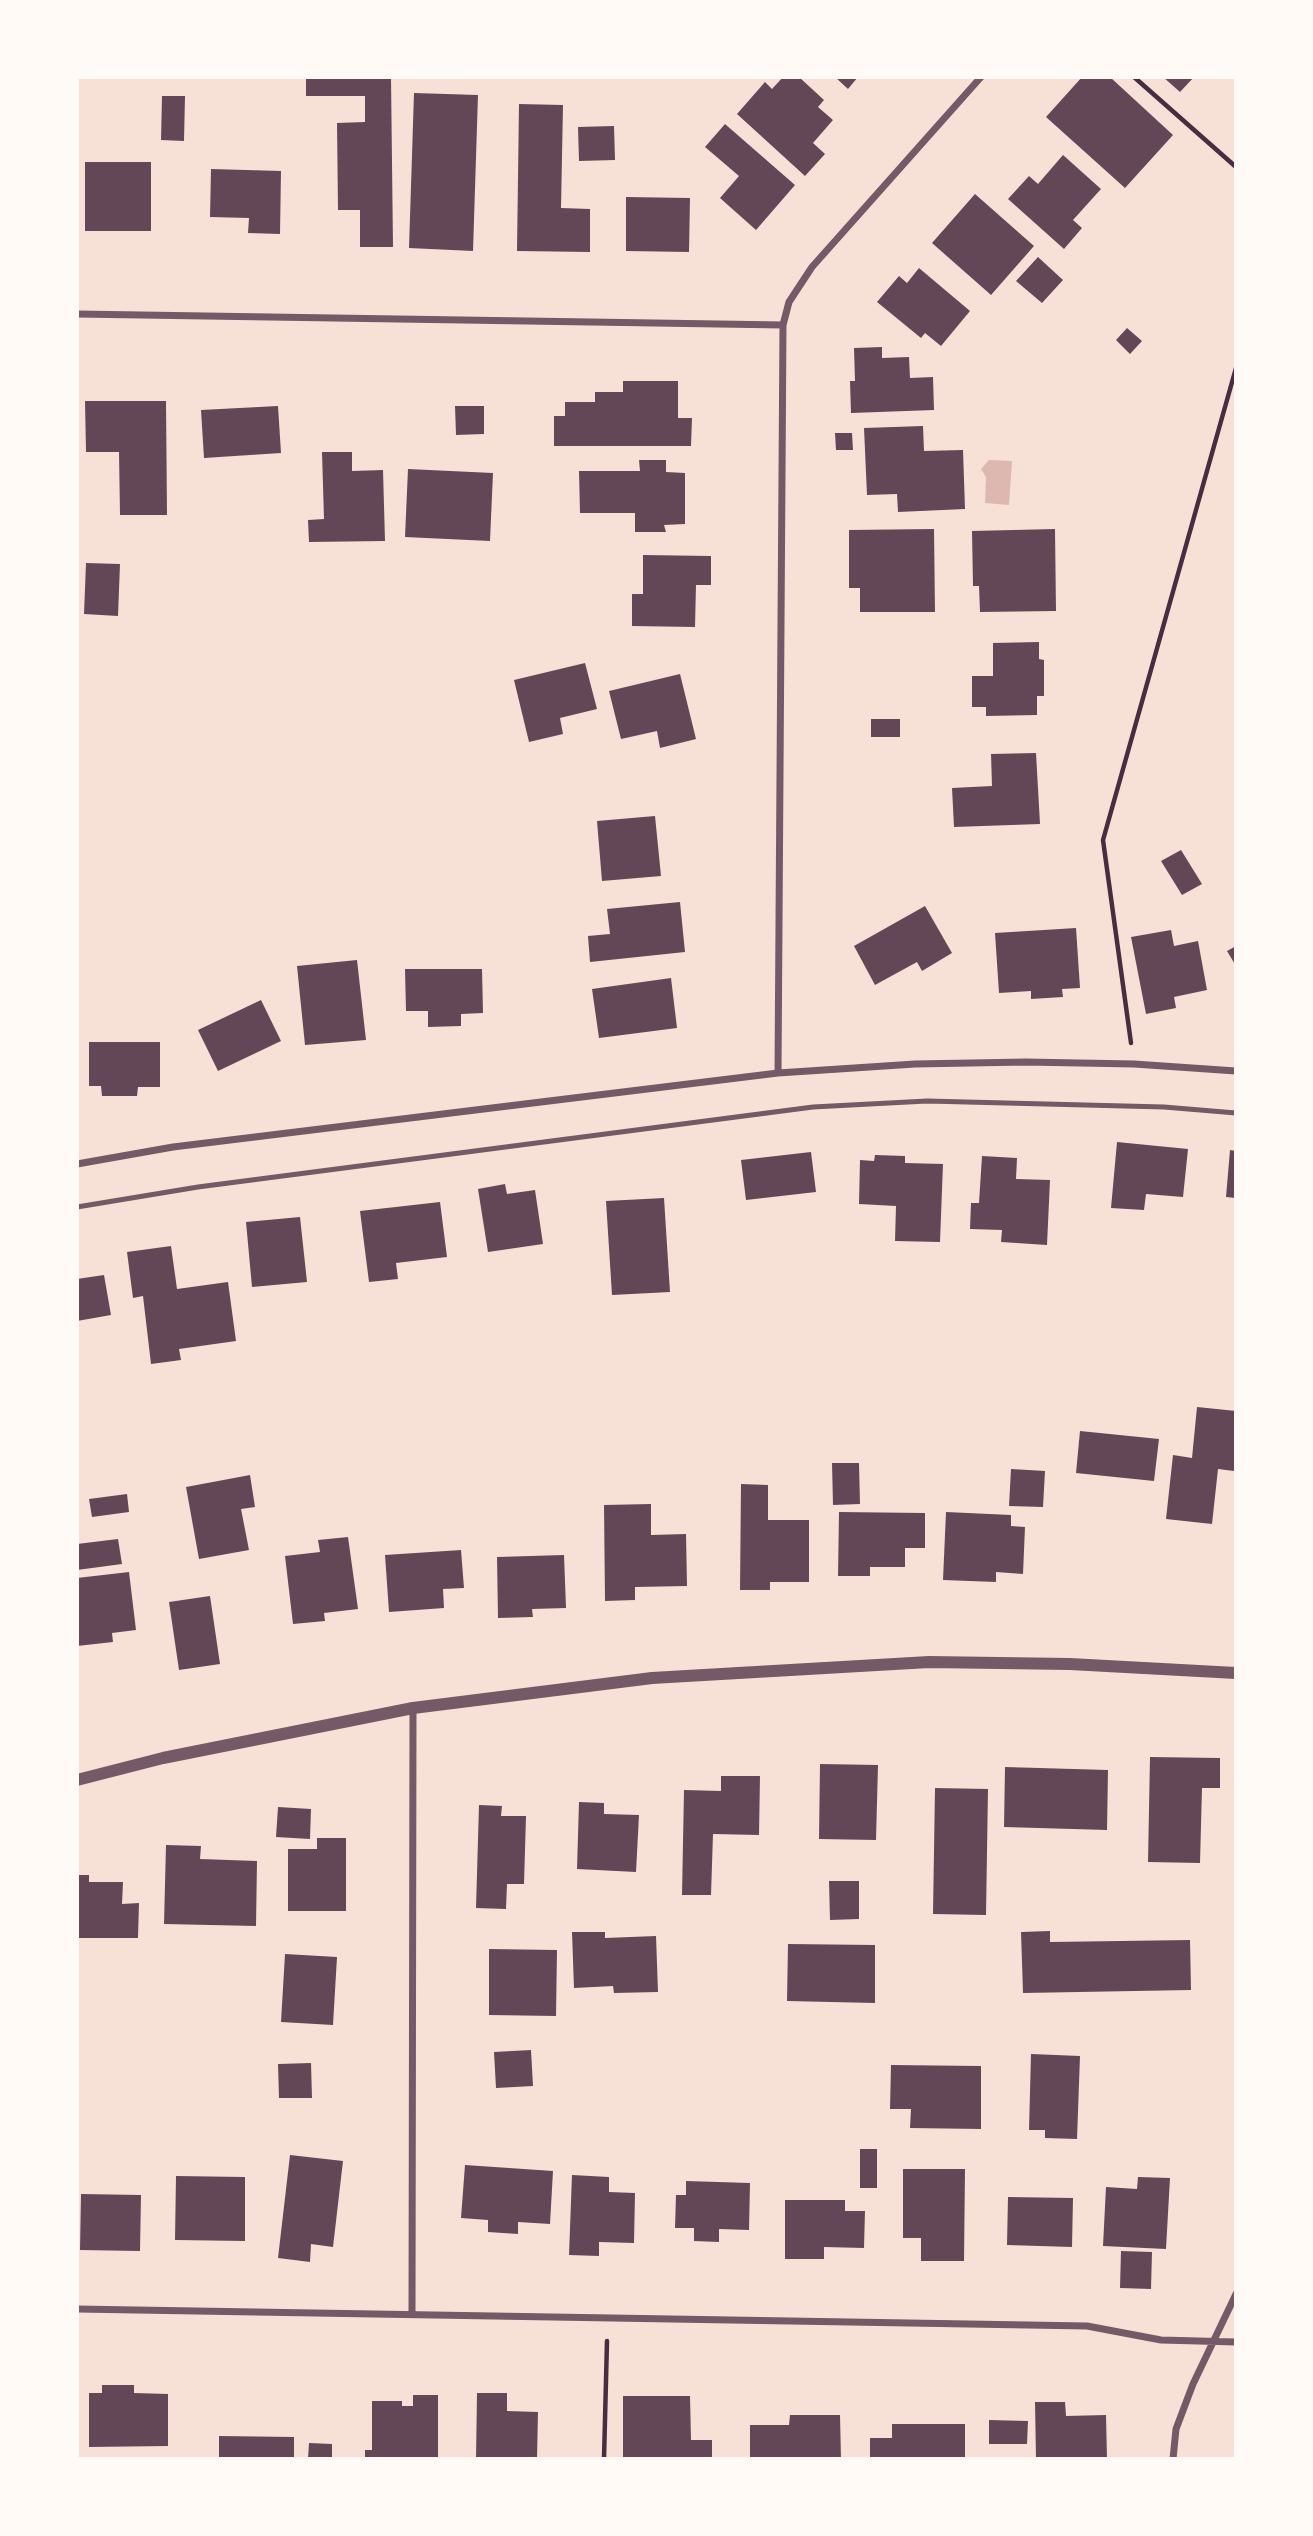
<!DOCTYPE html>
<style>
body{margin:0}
#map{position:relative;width:1313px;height:2536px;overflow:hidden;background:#f7e1d7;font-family:Raleway,sans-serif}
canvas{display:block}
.frame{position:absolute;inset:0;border:79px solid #fffaf5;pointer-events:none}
</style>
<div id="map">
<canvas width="1313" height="2536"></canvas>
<div class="frame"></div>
</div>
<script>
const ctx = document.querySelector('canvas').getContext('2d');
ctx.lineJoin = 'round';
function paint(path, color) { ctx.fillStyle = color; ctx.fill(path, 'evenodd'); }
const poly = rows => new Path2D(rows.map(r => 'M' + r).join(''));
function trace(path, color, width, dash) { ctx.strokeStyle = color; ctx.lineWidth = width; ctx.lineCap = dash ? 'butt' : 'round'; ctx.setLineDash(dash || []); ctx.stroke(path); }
paint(poly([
 [989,460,1012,461,1009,505,985,503,986,477,981,469]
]), '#dcb8b0');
paint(poly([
 [306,77,391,77,393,247,360,247,360,210,338,210,337,123,365,122,365,96,306,96],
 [783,77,799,77,824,100,818,107,833,120,813,143,825,154,805,176,737,114,765,82,772,89],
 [835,77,858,77,848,89],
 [1082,77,1110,77,1173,135,1125,188,1046,117],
 [1163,77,1194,77,1180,92],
 [414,93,478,95,473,251,409,248],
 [162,96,185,96,184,141,161,140],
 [519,104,563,105,561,208,590,209,590,252,517,251],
 [725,124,795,185,756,230,720,198,739,176,705,147],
 [614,126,615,160,579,161,578,127],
 [1063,155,1101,189,1073,220,1082,228,1064,249,1008,199,1029,176,1038,184],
 [85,162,151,162,151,231,85,231],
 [211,169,281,171,280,234,248,233,249,218,210,217],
 [975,194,1034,246,991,295,932,243],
 [626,197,690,198,689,252,626,251],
 [1038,257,1063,280,1042,303,1016,281],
 [919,268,970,311,941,346,925,333,921,338,877,302,899,276,907,283],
 [1127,328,1142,341,1130,354,1116,340],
 [882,347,882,358,909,357,910,378,933,377,934,410,851,413,850,381,855,381,854,348],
 [623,381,678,381,678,418,692,418,691,446,554,446,554,416,565,416,565,402,595,402,595,392,623,392],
 [85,401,166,401,167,515,120,515,119,452,86,452],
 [278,406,281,453,204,458,201,410],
 [455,406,484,406,484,434,456,435],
 [923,426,924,451,963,450,965,509,898,512,897,494,867,495,864,428],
 [835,433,852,433,853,450,836,450],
 [322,452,352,452,352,471,383,470,385,541,309,542,308,520,324,519],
 [639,460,666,460,666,472,685,473,685,524,664,525,666,532,635,532,635,513,580,513,579,471,640,471],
 [408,469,493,473,490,541,405,537],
 [934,529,935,612,860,612,860,588,849,588,849,530],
 [1055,529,1056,611,980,612,979,586,973,586,972,531],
 [643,555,711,556,711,585,696,585,695,627,632,626,632,594,643,594],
 [86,563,120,564,118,616,84,614],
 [1039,642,1039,659,1044,660,1044,696,1037,696,1037,715,986,716,986,707,972,707,972,676,993,676,993,643],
 [585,663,597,709,560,718,563,734,529,742,514,680],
 [680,674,696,739,660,748,657,731,621,739,609,691],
 [871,719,900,719,900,737,871,737],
 [1036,753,1040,824,954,827,952,788,992,786,991,754],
 [655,816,661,876,602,881,597,821],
 [1181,850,1202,884,1182,895,1161,861],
 [680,902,685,952,590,962,588,936,610,934,607,909],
 [925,906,952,953,922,971,917,962,875,985,854,946],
 [1076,928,1080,988,1062,989,1063,997,1031,999,1031,991,999,993,995,933],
 [1171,930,1174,946,1198,941,1207,990,1174,997,1176,1008,1146,1014,1131,937],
 [1236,946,1236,966,1227,951],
 [357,960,366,1040,305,1045,297,966],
 [405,969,482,969,483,1013,461,1014,461,1026,428,1027,428,1011,406,1011],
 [671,978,677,1028,599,1038,592,989],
 [261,1000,281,1041,218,1071,198,1030],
 [89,1042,160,1042,160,1087,138,1087,137,1096,102,1096,101,1086,89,1086],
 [1117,1142,1188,1149,1183,1197,1146,1194,1144,1210,1111,1208],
 [1230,1150,1236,1151,1236,1198,1226,1197],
 [811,1152,816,1192,746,1200,741,1160],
 [875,1155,905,1156,905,1163,943,1164,940,1242,895,1241,896,1206,859,1204,860,1160,874,1161],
 [982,1156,1017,1158,1016,1179,1050,1180,1047,1245,1001,1242,1002,1230,970,1229,971,1203,979,1203],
 [505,1184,507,1194,535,1190,543,1244,488,1252,478,1189],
 [664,1198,670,1292,612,1295,606,1201],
 [440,1202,447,1257,396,1263,398,1279,369,1282,360,1211],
 [300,1217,307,1282,252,1287,246,1222],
 [171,1246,177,1289,228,1282,236,1341,179,1349,181,1360,151,1364,143,1296,133,1298,127,1252],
 [104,1275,111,1315,77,1321,77,1279],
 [1197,1407,1236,1411,1234,1471,1218,1469,1212,1524,1166,1519,1173,1455,1192,1458],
 [1080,1431,1159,1439,1154,1481,1076,1473],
 [832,1463,859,1463,860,1504,833,1505],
 [1011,1469,1045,1471,1043,1507,1009,1506],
 [250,1475,255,1507,241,1509,249,1550,199,1559,186,1487],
 [741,1484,768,1485,768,1520,809,1520,809,1582,770,1582,770,1590,740,1590],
 [127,1494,129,1512,92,1517,89,1499],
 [651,1504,651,1535,686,1534,687,1586,635,1587,635,1600,605,1601,604,1505],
 [839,1512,925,1513,925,1548,905,1548,905,1567,870,1567,870,1576,838,1576],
 [946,1512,1011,1515,1011,1526,1025,1527,1023,1574,996,1572,996,1582,943,1580],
 [348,1537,358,1609,324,1613,325,1621,293,1624,285,1556,320,1552,318,1540],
 [118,1539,122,1564,77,1570,77,1544],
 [461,1550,464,1588,443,1589,444,1608,389,1612,385,1555],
 [564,1555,566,1608,532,1609,533,1617,498,1618,497,1557],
 [129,1572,136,1630,112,1633,113,1642,77,1646,77,1578],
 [210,1596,220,1664,179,1670,169,1602],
 [1150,1757,1220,1758,1220,1788,1202,1788,1200,1863,1148,1862],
 [820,1764,878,1765,876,1840,819,1839],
 [1005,1767,1108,1770,1107,1830,1004,1827],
 [721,1776,760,1776,759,1835,713,1834,711,1895,682,1895,684,1790,721,1791],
 [935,1788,988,1789,986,1915,933,1914],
 [579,1802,604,1803,604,1814,639,1815,636,1872,577,1869],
 [479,1805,502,1806,501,1816,526,1816,524,1884,507,1884,506,1909,476,1908],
 [278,1807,311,1809,310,1839,276,1837],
 [317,1838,346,1838,346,1911,288,1911,288,1849,317,1849],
 [166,1845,201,1846,200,1859,257,1861,256,1926,164,1924],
 [77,1875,89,1875,89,1882,123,1882,122,1904,139,1903,138,1938,77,1938],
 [829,1881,859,1881,859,1919,830,1920],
 [1050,1931,1050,1942,1190,1940,1191,1990,1023,1993,1021,1932],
 [572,1932,605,1932,605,1938,656,1936,658,1992,614,1993,613,1986,574,1988],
 [788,1944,875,1945,875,2003,787,2001],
 [489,1949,557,1950,556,2016,489,2015],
 [285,1954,337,1957,333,2025,281,2022],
 [531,2050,533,2086,496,2088,494,2052],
 [1031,2054,1080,2056,1077,2139,1045,2138,1045,2130,1029,2130],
 [311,2063,312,2098,279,2098,278,2064],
 [891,2065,981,2066,981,2129,910,2128,911,2109,890,2109],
 [860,2149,877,2149,877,2188,860,2188],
 [290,2155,343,2161,333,2247,311,2244,310,2262,278,2258],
 [465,2165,553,2171,550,2224,518,2222,518,2234,488,2232,488,2220,461,2218],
 [903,2169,965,2169,964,2261,921,2261,921,2238,903,2238],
 [572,2175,609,2177,609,2192,635,2193,634,2243,599,2242,599,2256,569,2255],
 [176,2176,245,2177,245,2241,175,2240],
 [1138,2177,1170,2178,1166,2249,1103,2246,1106,2187,1137,2189],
 [686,2181,750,2183,749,2230,719,2229,719,2242,694,2241,694,2228,675,2228,676,2195,686,2195],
 [81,2194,141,2195,140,2251,80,2250],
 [1008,2197,1073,2198,1072,2247,1007,2245],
 [785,2200,845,2200,845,2211,865,2211,864,2248,824,2247,824,2259,785,2259],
 [1121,2251,1152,2252,1151,2289,1120,2288],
 [102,2385,134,2385,134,2393,168,2394,168,2446,89,2447,89,2393,102,2393],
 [477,2393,507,2393,507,2411,538,2412,537,2459,476,2459],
 [413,2395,438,2395,438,2459,365,2459,365,2450,372,2450,372,2401,402,2401,402,2406,413,2406],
 [623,2396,690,2396,691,2440,712,2440,712,2459,623,2459],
 [1035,2402,1065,2402,1066,2416,1106,2415,1107,2459,1036,2459],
 [790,2415,840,2415,841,2459,750,2459,750,2425,789,2425],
 [989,2420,1028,2421,1027,2444,989,2444],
 [892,2424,965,2424,965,2459,870,2459,870,2438,892,2438],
 [219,2436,294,2437,294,2459,219,2459],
 [309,2443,332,2444,332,2459,308,2459]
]), '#644757');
trace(poly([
 [1134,77,1236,167],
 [1131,1043,1103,840,1236,368],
 [604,2459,607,2341]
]), '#4a2c40', 4.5);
trace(poly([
 [77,1207,198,1187,813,1107,927,1101,1164,1107,1236,1113]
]), '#755966', 5);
trace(poly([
 [77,314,783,325],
 [778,1073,783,325,789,302,812,267,981,77],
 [77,1164,173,1147,778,1073,915,1064,1026,1062,1134,1064,1236,1071],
 [77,2309,1087,2326,1161,2340,1236,2342],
 [412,2314,413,1708],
 [1173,2459,1176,2429,1193,2384,1236,2294]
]), '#755966', 7);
trace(poly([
 [77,1780,163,1758,413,1708,652,1678,929,1662,1070,1664,1236,1673]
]), '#755966', 12);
</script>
